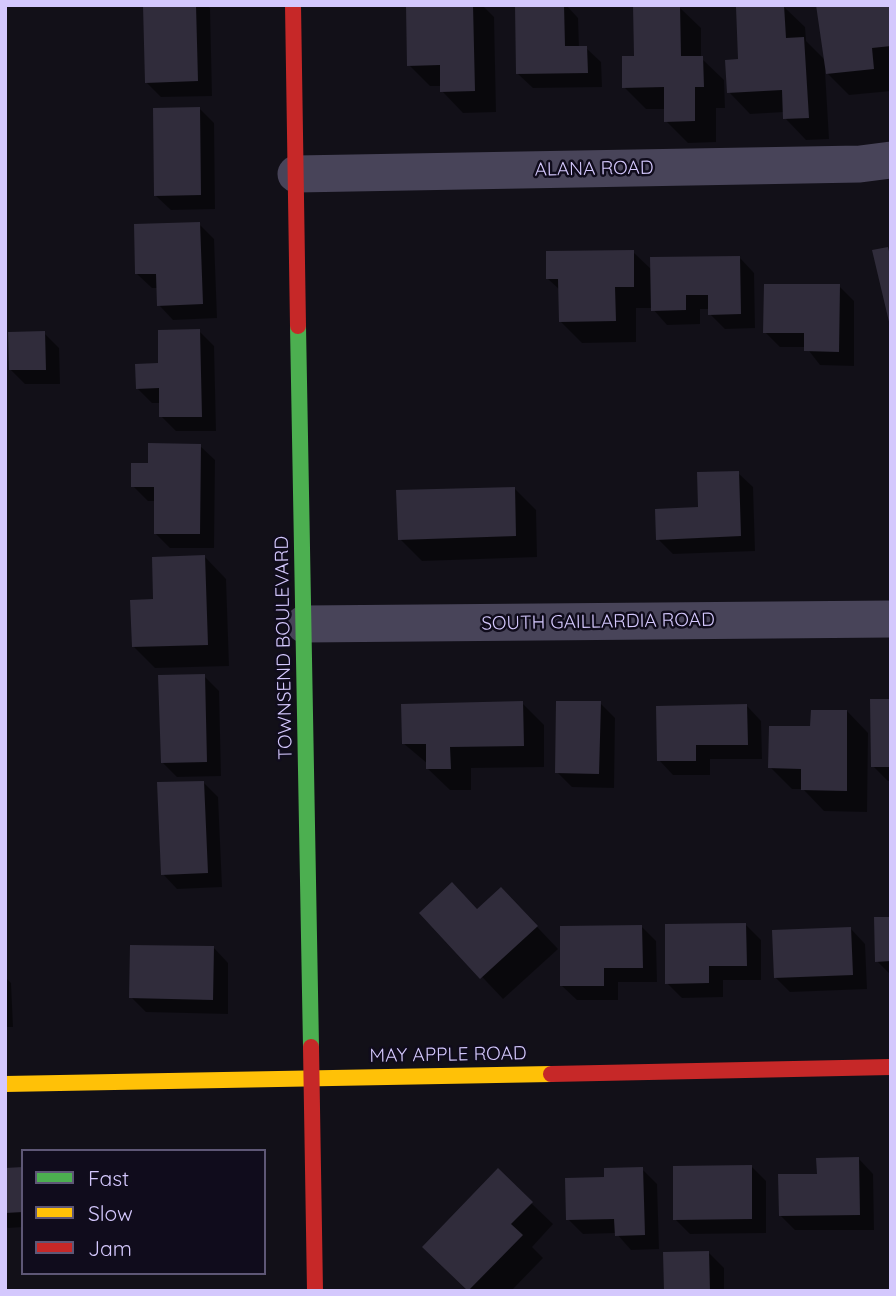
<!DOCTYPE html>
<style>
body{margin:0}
#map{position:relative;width:896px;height:1296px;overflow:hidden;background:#121018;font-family:Quicksand,sans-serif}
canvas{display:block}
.frame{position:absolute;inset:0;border:7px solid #d4c8fd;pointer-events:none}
.legend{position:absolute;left:21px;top:1149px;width:245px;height:126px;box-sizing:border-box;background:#100c1c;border:2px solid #5e5776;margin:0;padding:9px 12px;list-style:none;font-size:21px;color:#d4c8fd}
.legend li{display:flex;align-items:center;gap:14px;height:35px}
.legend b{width:35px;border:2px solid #5e5776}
</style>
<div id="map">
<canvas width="896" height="1296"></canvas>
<div class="frame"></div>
<ul class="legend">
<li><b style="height:9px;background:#4caf50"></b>Fast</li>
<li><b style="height:9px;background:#ffc107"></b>Slow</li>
<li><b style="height:9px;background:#c62828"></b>Jam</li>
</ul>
</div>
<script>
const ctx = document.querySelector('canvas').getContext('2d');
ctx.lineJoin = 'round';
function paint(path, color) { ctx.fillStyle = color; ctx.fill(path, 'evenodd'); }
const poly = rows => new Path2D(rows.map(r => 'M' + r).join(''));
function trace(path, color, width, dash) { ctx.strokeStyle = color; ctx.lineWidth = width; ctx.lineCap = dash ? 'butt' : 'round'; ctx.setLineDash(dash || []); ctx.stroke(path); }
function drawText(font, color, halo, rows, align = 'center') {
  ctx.font = font + ' Quicksand,sans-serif'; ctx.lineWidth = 5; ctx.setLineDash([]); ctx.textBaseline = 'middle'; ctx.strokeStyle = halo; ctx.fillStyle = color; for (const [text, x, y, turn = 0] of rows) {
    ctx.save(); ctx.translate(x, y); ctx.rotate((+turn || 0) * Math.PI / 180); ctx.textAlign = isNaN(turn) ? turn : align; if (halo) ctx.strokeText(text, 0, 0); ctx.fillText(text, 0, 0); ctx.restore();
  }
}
paint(poly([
 [145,5,207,5,210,8,212,96,161,97,146,82],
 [408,5,482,5,494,17,496,112,463,113,442,91,442,86,430,86,409,65],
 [516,5,566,5,578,18,579,48,586,48,601,62,602,87,533,88,518,74],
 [891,5,891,91,849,95,825,71,829,139,806,140,785,118,784,112,750,114,729,92,740,61,783,6,805,27,806,41,826,61],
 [679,7,701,28,701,58,724,80,725,108,716,108,716,142,688,143,666,121,666,109,646,109,624,87],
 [199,108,214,123,215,209,171,210,156,196],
 [199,224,214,239,217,318,173,320,159,305,158,288,152,288,137,274],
 [633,252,652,270,740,258,754,273,755,328,725,329,710,314,710,309,700,309,700,324,667,325,652,308,636,308,636,342,582,343,560,321,560,290,548,279],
 [839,286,854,301,854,366,820,365,806,347,780,347,765,332],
 [199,331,214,346,216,431,176,431,161,416,161,403,152,403,137,388],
 [44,333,59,348,60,384,25,384,10,369],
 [200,446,215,460,214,548,170,548,155,533,156,501,148,501,133,486,150,464],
 [738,473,753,487,755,551,673,554,658,539,700,509],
 [514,488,536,510,537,557,422,561,400,539],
 [205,557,226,579,229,666,155,668,134,647,155,600],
 [204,676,219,691,221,776,177,777,163,763],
 [891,701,891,781,888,781,873,766],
 [522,703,544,725,544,767,471,768,471,790,450,790,428,769,428,764,403,743],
 [600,703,615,718,614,788,572,787,557,772],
 [747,706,761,721,762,759,710,759,710,775,673,775,659,760],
 [847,711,868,733,867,812,824,811,803,789,792,789,770,767,812,728],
 [204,783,218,797,222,887,177,889,163,874],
 [477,910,522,911,558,949,503,999,422,913],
 [891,919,891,975,877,961],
 [746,925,761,940,761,980,723,980,723,997,682,998,667,983],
 [641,926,656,941,657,982,618,982,618,1000,577,1000,562,986],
 [851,929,865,944,867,989,790,992,775,977],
 [214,948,228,963,228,1014,146,1012,131,997],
 [5,977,11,983,13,1027,5,1027],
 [859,1159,873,1174,874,1230,795,1230,780,1215,818,1176],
 [751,1166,766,1181,766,1233,690,1234,675,1219],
 [23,1169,23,1227,8,1228,5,1225,5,1170],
 [642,1169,657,1184,659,1249,631,1250,616,1233,583,1234,568,1219,606,1178],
 [531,1203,553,1224,532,1247,543,1258,511,1291,470,1291,446,1268],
 [709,1253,724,1268,724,1291,666,1291]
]), '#0007');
paint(poly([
 [143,5,196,5,198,81,145,83],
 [406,5,473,5,475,91,440,92,440,65,407,66],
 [515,5,564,5,565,46,587,46,588,73,516,74],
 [633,5,680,5,681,56,703,56,704,87,695,87,695,121,664,122,664,87,622,88,622,56,634,56],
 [784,5,786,38,804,37,809,118,783,119,782,90,727,93,725,60,738,59,736,7],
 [816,5,891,5,891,46,872,48,874,69,826,74],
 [200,107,201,195,154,196,153,108],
 [200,222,203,304,157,306,156,274,135,274,134,224],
 [888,247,891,260,890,326,872,250],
 [634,250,634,287,615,287,616,321,559,322,558,279,546,279,546,251],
 [740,256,741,314,708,315,708,295,686,295,686,310,651,311,650,257],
 [764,284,840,284,839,352,804,351,804,333,763,333],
 [200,329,202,417,159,417,159,388,136,389,135,364,158,363,158,330],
 [45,331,46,370,9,370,8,332],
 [148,443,201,444,200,534,154,534,154,487,131,487,131,463,148,463],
 [739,471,741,536,656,540,655,509,698,507,697,472],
 [515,487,516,536,398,540,396,490],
 [205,555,208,645,132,647,130,600,153,599,152,557],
 [205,674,207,762,161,763,158,675],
 [870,699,891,699,891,767,871,767],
 [523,701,524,746,450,747,451,769,426,769,426,744,402,744,401,704],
 [556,701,601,701,599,774,555,773],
 [747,704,748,745,696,745,696,761,657,761,656,706],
 [811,710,847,710,847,791,801,790,801,769,768,768,769,726,810,726],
 [204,781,208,873,161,875,157,782],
 [452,882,477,909,501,887,538,926,480,979,419,913],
 [874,917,891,917,891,961,875,962],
 [746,923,747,966,709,966,709,983,665,984,665,924],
 [642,925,643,968,604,968,604,986,560,986,560,926],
 [851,927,853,975,774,978,772,930],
 [130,945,214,946,213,1000,129,998],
 [859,1157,860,1215,779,1216,778,1174,817,1174,816,1158],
 [752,1165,752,1219,673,1220,673,1166],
 [23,1167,23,1212,5,1213,5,1168],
 [643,1167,645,1235,615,1236,614,1219,566,1220,565,1178,604,1177,604,1168],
 [498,1168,533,1202,511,1224,523,1235,468,1291,422,1247],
 [709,1251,710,1291,664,1291,663,1252]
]), '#302c3b');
trace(poly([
 [296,174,860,164,891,160],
 [304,624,891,619]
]), '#484459', 37);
trace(poly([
 [298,326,311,1047]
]), '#4caf50', 16);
trace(poly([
 [5,1084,551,1074]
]), '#ffc107', 16);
trace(poly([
 [293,5,298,326],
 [311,1047,315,1291],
 [551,1074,891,1067]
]), '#c62828', 16);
drawText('19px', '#d4c8fd', '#100c1c', [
 ["ALANA ROAD",594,169,-1],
 ["SOUTH GAILLARDIA ROAD",598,622,-1],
 ["TOWNSEND BOULEVARD",284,648,-91],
 ["MAY APPLE ROAD",448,1055,-1]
]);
</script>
